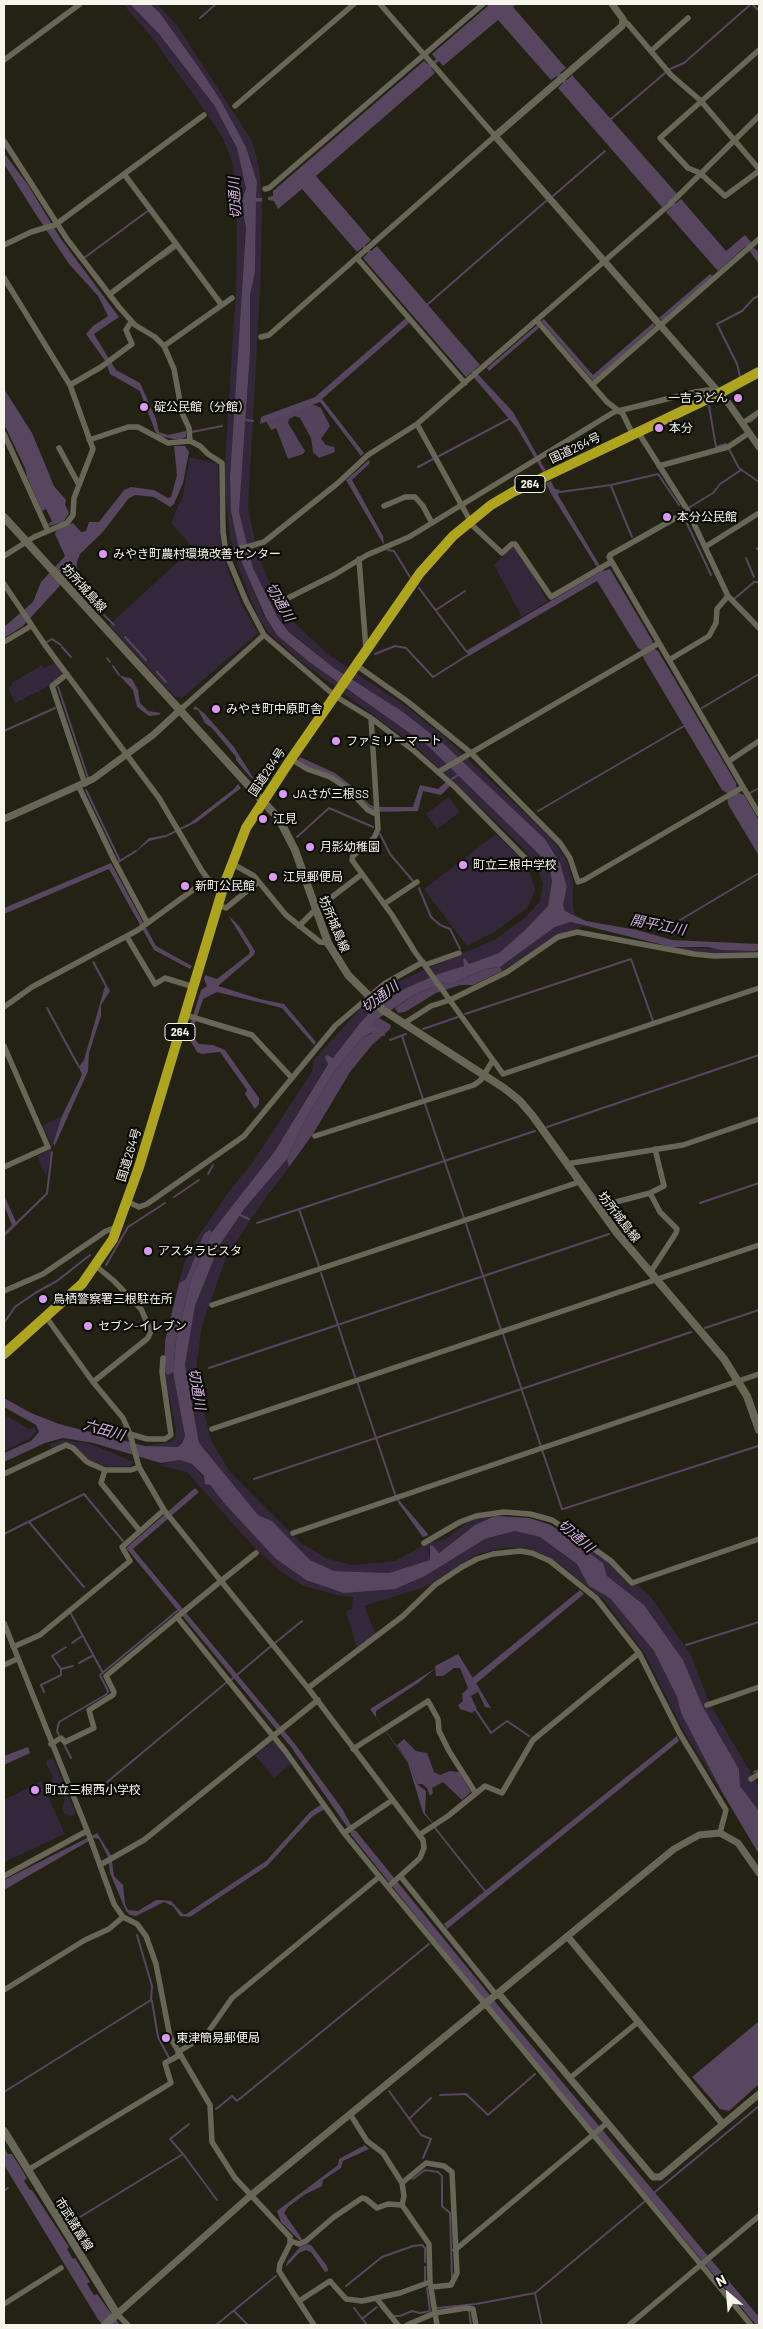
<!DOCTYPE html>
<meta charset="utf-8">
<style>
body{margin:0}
#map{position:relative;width:763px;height:2329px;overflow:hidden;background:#232214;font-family:Barlow,sans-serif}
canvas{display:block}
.frame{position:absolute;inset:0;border:5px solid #f6f5ec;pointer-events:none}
.north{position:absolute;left:703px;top:2269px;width:50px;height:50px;-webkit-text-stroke:4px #0b0b06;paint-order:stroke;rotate:333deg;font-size:14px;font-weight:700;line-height:20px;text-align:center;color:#f6f5ec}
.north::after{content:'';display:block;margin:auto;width:18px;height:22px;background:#f6f5ec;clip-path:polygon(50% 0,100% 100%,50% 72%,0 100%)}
</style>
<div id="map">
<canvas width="763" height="2329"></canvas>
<div class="frame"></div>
<div class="north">N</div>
</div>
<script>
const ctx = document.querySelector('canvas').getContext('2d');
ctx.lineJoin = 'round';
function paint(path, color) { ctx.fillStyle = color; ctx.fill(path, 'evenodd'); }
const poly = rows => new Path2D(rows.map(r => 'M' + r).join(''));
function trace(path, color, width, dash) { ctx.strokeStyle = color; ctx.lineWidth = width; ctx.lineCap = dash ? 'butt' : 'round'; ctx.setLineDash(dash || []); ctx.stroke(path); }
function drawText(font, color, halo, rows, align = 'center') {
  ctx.font = font + ' Barlow,"Noto Sans JP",sans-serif'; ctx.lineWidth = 4.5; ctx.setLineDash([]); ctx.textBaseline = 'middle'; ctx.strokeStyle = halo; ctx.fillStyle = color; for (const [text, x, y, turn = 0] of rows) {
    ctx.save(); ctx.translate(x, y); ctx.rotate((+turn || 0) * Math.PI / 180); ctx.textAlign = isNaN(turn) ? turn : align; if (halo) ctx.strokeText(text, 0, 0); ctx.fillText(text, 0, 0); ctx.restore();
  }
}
paint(poly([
 [123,4,130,4,159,34,214,105,237,148,246,189,241,202,246,228,230,477,242,563,265,618,277,635,308,661,428,746,548,863,552,881,548,906,524,931,499,953,469,964,465,958,463,959,464,966,438,974,406,988,377,1005,360,1023,332,1059,326,1056,328,1063,275,1151,212,1232,208,1230,204,1234,186,1279,179,1283,184,1264,195,1241,230,1190,253,1162,312,1072,314,1060,366,1002,392,984,496,939,527,916,540,901,543,884,535,862,516,841,414,745,304,664,270,634,259,619,238,567,230,536,224,478,236,290,237,203,233,165,223,138,206,112,154,40],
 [150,4,157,4,176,24,252,141,259,167,262,198,256,198,257,182,246,147,221,101,159,12],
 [256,201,262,201,261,273,248,508,258,555,278,603,289,618,329,655,405,706,446,738,550,837,566,859,573,882,573,907,576,916,565,911,563,905,567,887,560,863,545,839,444,744,403,712,334,668,289,631,278,618,253,568,239,512,250,353,250,295,255,272],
 [190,457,218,464,221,552,241,603,258,633,183,697,175,697,109,625,193,548,171,523,183,495],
 [513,546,521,555,548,601,522,617,494,565],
 [55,663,63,675,45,688,15,703,8,687,12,686,12,683,42,665,44,668],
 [449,797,460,812,437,829,426,814],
 [496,834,521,859,530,873,535,889,532,898,527,908,496,931,467,946,424,889],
 [572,922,584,926,559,934,502,971,500,967,555,927],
 [671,947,759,950,759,953,715,954,673,950],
 [62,1116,53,1144,46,1176,37,1156,50,1150,51,1143,42,1126],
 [287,1159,289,1167,258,1208,226,1258,202,1325,197,1361,199,1394,212,1442,230,1472,302,1544,328,1559,353,1565,395,1561,430,1542,444,1540,471,1520,495,1516,475,1525,438,1553,433,1546,428,1549,430,1560,389,1573,334,1571,310,1560,272,1521,258,1515,199,1444,185,1365,195,1306,219,1245,244,1209],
 [164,1372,168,1375,173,1372,185,1436,178,1447,145,1446,170,1442,175,1438,176,1430],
 [4,1415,29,1429,35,1427,36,1432,29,1439,4,1451],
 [63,1440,91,1444,134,1462,130,1466,109,1467,89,1460,70,1443,52,1449,50,1444],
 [180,1460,192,1464,225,1504,306,1580,425,1576,485,1539,515,1531,540,1537,577,1564,589,1585,610,1597,654,1651,677,1697,681,1713,722,1792,684,1732,645,1654,604,1600,557,1562,534,1550,507,1547,475,1555,428,1586,364,1606,376,1635,357,1648,346,1611,352,1609,353,1597,337,1595,304,1586,283,1573,252,1545,187,1472,158,1465],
 [561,1529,610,1562,629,1586,638,1585,650,1596,691,1655,709,1702,759,1787,759,1811,740,1786,739,1769,703,1707,683,1660,644,1605,607,1576,603,1563,557,1530],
 [273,1741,292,1763,274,1778,255,1755],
 [53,1759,76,1814,72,1816,64,1813,62,1808,65,1799,62,1794,54,1793,51,1782,53,1777,46,1764,47,1760],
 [41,1781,65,1834,4,1862,4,1800]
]), '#35273b');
paint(poly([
 [312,404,321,408,330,426,321,439,326,445,334,447,335,452,319,458,313,452,311,438,300,418,295,416,289,419,288,423,305,451,303,454,288,459,276,428,271,430,266,421],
 [500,967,502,971,473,985,460,985,436,993,405,1012,398,1013,395,1008,414,995,444,982,456,982,485,969],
 [379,1018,391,1025,390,1029,372,1045,350,1072,313,1134,289,1167,287,1159,304,1122,333,1073,362,1038,372,1033,370,1027],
 [209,1230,212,1232,191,1279,176,1341,173,1372,168,1375,164,1372,165,1341,179,1283,186,1279,204,1234],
 [458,1654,473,1678,471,1679,474,1684,476,1683,491,1708,485,1707,478,1692,471,1696,477,1709,472,1713,460,1709,458,1705,463,1701,462,1694,468,1688,460,1668,454,1668,443,1676,436,1676,435,1666],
 [404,1739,416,1751,427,1753,434,1772,440,1775,450,1771,459,1772,471,1792,462,1800,443,1782,432,1788,433,1793,430,1796,427,1788,422,1784,417,1784,409,1763,397,1745]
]), '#54415c');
paint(poly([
 [130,4,150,4,159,12,197,65,221,101,246,147,257,182,256,198,262,198,262,201,256,202,255,272,250,295,250,353,239,512,253,568,278,618,289,632,334,668,403,712,444,744,545,839,560,863,567,887,563,905,565,911,586,921,637,930,672,940,759,944,759,950,754,951,722,950,707,947,671,947,571,922,555,927,500,967,485,969,456,982,444,982,414,995,379,1018,371,1027,376,1027,376,1030,362,1038,333,1073,304,1122,287,1159,244,1209,219,1246,195,1306,185,1365,199,1443,258,1515,272,1521,310,1560,334,1571,389,1573,430,1560,430,1545,433,1546,439,1553,475,1525,495,1516,529,1518,551,1525,603,1563,607,1576,644,1605,683,1660,703,1707,739,1769,740,1786,759,1811,759,1852,757,1851,722,1792,681,1713,677,1697,654,1651,610,1598,589,1586,577,1564,540,1537,515,1531,485,1539,425,1576,395,1589,344,1593,306,1580,275,1558,225,1504,210,1485,205,1484,204,1476,192,1464,180,1460,161,1463,93,1443,63,1438,45,1443,4,1462,4,1453,31,1441,39,1432,36,1425,4,1407,4,1398,31,1413,59,1424,145,1446,178,1447,182,1443,185,1436,173,1372,176,1341,191,1279,212,1232,275,1151,328,1064,325,1057,327,1055,333,1058,360,1023,377,1005,406,988,438,974,464,966,463,959,465,958,469,964,499,953,524,931,548,906,552,881,548,863,428,746,308,661,277,635,266,618,242,563,231,511,230,477,246,228,241,202,246,189,237,148,214,105,159,34],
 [490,4,516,4,513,7,566,68,560,73,567,80,572,75,677,194,671,199,675,204,681,199,726,251,745,235,751,242,749,244,759,252,759,264,746,246,718,271,666,212,672,206,668,202,662,207,558,88,563,83,557,76,551,80,498,20,443,66,439,61,431,68,435,73,316,176,371,240,365,245,371,251,377,246,480,365,474,370,513,412,546,471,543,472,517,428,475,379,472,372,466,377,363,258,368,253,363,247,357,252,302,189,278,209,274,201,268,200,268,197,273,196,273,191,424,61,429,65,436,59,432,54],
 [4,153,28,185,61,239,119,317,94,334,109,359,116,370,140,383,156,419,159,432,168,435,186,431,186,437,179,440,159,436,155,431,140,391,110,374,106,362,86,334,93,326,108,316,98,296,69,264,35,213,4,164],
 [710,274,713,276,662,320,659,318],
 [406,318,410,322,322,399,364,453,361,456,320,402,260,424,261,417,315,397],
 [544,319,593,375,653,323,655,326,593,381,541,321],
 [537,325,539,328,489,371,487,368],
 [4,389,32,433,54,486,66,500,65,505,69,513,64,521,66,525,73,523,81,532,86,531,89,522,99,522,124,490,131,487,154,490,168,498,171,497,177,475,174,446,185,446,189,452,183,483,174,504,170,507,154,497,135,495,129,498,102,533,80,554,77,562,76,575,72,584,66,579,23,626,4,638,4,627,33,602,41,582,65,556,55,534,56,531,62,527,60,523,49,526,48,524,52,521,46,509,42,511,27,477,25,468,6,428,4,428],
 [369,460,370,463,352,480,383,536,384,545,346,480],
 [551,481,555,489,560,490,558,495,603,571,610,569,652,640,655,649,658,651,736,783,737,792,744,795,759,821,759,856,728,804,727,793,722,790,644,659,641,650,638,648,597,581,469,656,466,651,600,572,550,492,546,483],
 [119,675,132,679,138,690,140,703,148,711,161,713,159,715,149,716,137,707,133,690],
 [195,706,204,713,234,747,254,779,251,778,236,760,236,757,212,728,205,723,198,710,193,709],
 [300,757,335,773,352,786,370,805,377,807,413,807,420,785,438,789,446,782,450,786,441,795,423,791,418,811,375,812,348,787,311,769,298,760],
 [238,784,241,788,197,822,166,837,149,841,132,855,149,838,166,835,190,823,234,789],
 [111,863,156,946,192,966,190,969,154,950,109,869,4,914,4,908],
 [228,915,240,927,255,951,254,955,218,986,260,999,284,1004,316,1042,314,1045,282,1008,217,992,203,999,191,1035,199,1044,213,1045,225,1050,259,1098,259,1104,255,1109,245,1094,247,1090,220,1052,202,1054,197,1052,187,1035,201,990,207,986,204,979,205,975,217,979,249,954,250,951],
 [94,961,110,991,101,1005,101,1016,89,1053,88,1071,55,1145,53,1144,62,1116,82,1075,79,1067,84,1060,105,986,92,962],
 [51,1151,53,1152,48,1194,4,1237,4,1233,12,1225,4,1205,4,1195,16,1222,46,1193],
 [195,1488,199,1492,133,1549,295,1744,343,1810,353,1829,356,1831,497,2004,759,2317,759,2325,756,2325,490,2008,351,1835,350,1831,291,1747,126,1548],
 [399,1500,428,1534,427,1536,423,1537,417,1529,397,1501],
 [580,1590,584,1594,474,1685,471,1679],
 [436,1668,418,1683,376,1711,376,1717,409,1763,417,1784,426,1791,425,1813,433,1823,432,1823,423,1813,408,1763,370,1709],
 [677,1736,679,1741,447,1929,444,1924],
 [28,1747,30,1753,4,1765,4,1756],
 [322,1804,325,1809,313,1816,267,1866,190,1917,180,1916,173,1906,164,1902,136,1916,130,1915,126,1911,110,1873,108,1857,99,1839,94,1838,4,1890,4,1880,97,1833,111,1855,114,1876,123,1885,125,1904,128,1910,138,1911,156,1900,160,1900,171,1901,183,1914,186,1914,266,1861,310,1812],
 [758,2022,759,2084,729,2111,720,2109,692,2077],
 [365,2145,369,2149,343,2161,341,2168,323,2180,322,2186,304,2195,288,2207,284,2213,302,2239,300,2241,281,2222,277,2211,338,2165,339,2159],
 [4,2147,8,2154,12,2154,27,2178,24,2181,30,2190,32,2190,69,2247,67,2249,73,2259,75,2258,90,2282,87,2284,94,2295,97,2294,120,2325,103,2325,99,2321,4,2165],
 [307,2244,311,2245,327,2266,328,2271,325,2272,311,2252,306,2250,299,2253,286,2267,287,2262,300,2247]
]), '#584560');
trace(poly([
 [752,4,759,11],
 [200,18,216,4],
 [670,69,684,63,751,4],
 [611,119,665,73],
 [553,196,605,151],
 [84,258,149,210],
 [161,259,176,248],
 [428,304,546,201],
 [740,376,737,364,717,324,742,311,754,298,759,296],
 [709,406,716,447,726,444],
 [246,420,253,421],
 [750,422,756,417],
 [192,432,222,426],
 [729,449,739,468,759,482],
 [439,456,509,419],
 [418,467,433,459],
 [611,486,632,537],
 [560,492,611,485,658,474,679,505],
 [690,507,713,493,720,484,741,470],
 [684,517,711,575],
 [757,549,759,547],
 [388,550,394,551,410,577],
 [746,558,754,577],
 [74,582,100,610],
 [419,588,466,651],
 [733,600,754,582,759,582],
 [436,610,465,591],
 [104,615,114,625],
 [125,637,146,660],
 [47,642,52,639,61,645],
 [62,647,71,657],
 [375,654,395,646,406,648,433,677,468,655],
 [107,658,110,662],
 [113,666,119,675],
 [157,672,166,682],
 [58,687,88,778],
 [702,708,759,674],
 [4,731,55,708],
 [452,779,458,775],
 [86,790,120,861],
 [750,793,759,788],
 [538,811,684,726],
 [380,834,390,854,413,881],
 [297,837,329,808,373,827],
 [118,862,136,851],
 [419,888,431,917,440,925,450,929,460,949],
 [665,929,759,873],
 [47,1008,79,1067],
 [465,1014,631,959,653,1021],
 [423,1029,458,1017],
 [376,1030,384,1035],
 [402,1036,423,1099],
 [390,1040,406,1034],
 [425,1104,464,1218],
 [547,1127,759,1055],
 [208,1174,213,1165],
 [174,1197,199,1180],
 [700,1203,759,1183],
 [299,1209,319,1266],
 [240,1215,249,1219],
 [257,1223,535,1131],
 [466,1224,501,1330],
 [106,1265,128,1227,165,1203],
 [321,1273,355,1377],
 [4,1323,15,1307,35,1293,57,1281,90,1255],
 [705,1328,759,1310],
 [503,1334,562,1509],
 [209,1368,609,1234],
 [358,1384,396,1497],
 [254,1479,691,1332],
 [563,1509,758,1446],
 [29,1522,84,1587],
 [4,1534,84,1494,123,1541],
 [71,1614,103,1673],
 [72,1643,82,1636],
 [275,1643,302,1621],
 [686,1645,759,1622],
 [79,1663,92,1656],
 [436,1668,458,1656,471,1679],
 [61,1669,73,1666],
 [231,1680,271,1646],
 [474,1685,473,1689,467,1694,467,1697,491,1733,507,1721,529,1736],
 [44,1692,41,1685,61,1675,61,1669,52,1656,66,1647],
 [59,1735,57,1731,59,1722,107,1694,108,1691,100,1675,177,1611],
 [63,1742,71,1758],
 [754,1772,759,1770],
 [94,1793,227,1682],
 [435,1828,485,1891],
 [152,2001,158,2037,169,2058],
 [389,2091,421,2135,431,2139,423,2158],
 [4,2092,151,2000,152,1986,137,1935],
 [440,2095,466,2094,488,2115,535,2074],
 [216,2109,232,2096,237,2101,429,1944],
 [409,2119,431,2098],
 [183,2154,217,2200],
 [413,2179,425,2170,438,2172,442,2176,442,2206,450,2213,452,2278],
 [4,2191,8,2188],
 [655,2192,759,2106],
 [67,2225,183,2154,170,2139,189,2124],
 [425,2267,425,2281],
 [346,2286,382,2257,413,2246,422,2245,425,2248,425,2262],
 [535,2293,542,2325],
 [354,2308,367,2325],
 [438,2308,476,2304,535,2293,644,2202],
 [234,2311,248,2325],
 [469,2311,471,2325],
 [393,2316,400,2316,412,2311,420,2313,430,2311,427,2288],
 [363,2318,377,2307],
 [216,2325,276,2276]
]), '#584560', 2);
trace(poly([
 [624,21,628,24,671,75,700,100,759,169],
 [759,50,660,138,688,168,700,173,725,196,759,171],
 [651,51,688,18],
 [4,60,80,4],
 [235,106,354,4],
 [4,141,67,239,119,307,135,325,155,337,164,346,174,369,182,413,189,428,190,441],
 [124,174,221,304],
 [265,189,269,188,483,4],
 [4,245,31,232,55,225,204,115],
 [357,258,465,383],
 [4,278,70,385,93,449,74,498,73,515,67,523,34,537,4,556],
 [110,294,176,244],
 [537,321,607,402,623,414,633,435],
 [261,337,269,335,495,136,380,4],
 [164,346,232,298],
 [70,385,101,367,132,344,126,330,131,322],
 [592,385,759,239],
 [743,423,759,412],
 [417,424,473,526,502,553,512,544,515,544,551,597,611,562],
 [638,432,688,511,728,596,759,628],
 [4,434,48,531],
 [89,440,128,427,138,427,168,443,190,441,200,446,208,454,222,463,223,532,226,553,246,601,264,635,335,696,371,718,413,750,455,787,529,862],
 [59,448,79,485],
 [659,466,728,447,749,433],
 [384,506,405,497,415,497,423,506,432,523],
 [705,547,759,513],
 [226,553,264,542,338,483,368,455,417,424,669,205,759,116],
 [359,559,366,649],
 [4,584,45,645,159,798,202,871,208,879,224,885],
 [280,602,334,575,367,555,409,537,614,412,695,392,708,390,719,393],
 [4,642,31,626],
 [669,660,709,636,716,623,717,609,728,596],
 [356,665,407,701,471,753,560,843,570,858,578,882,584,880,743,787,609,557,610,555,688,511],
 [67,674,52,686,85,784],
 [180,710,264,635],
 [291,759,307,769,330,777,347,788,368,810,376,814],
 [729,761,759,741],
 [438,772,659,643],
 [79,787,114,860,147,922],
 [743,787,759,814],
 [231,863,254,876,286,915,320,942,328,943],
 [384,904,417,882],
 [218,905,226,908,258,882],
 [299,926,315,910,362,874],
 [127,937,155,984,165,978,194,987],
 [425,965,459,953],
 [4,1007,32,987,138,930,208,879],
 [185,1015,252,1035,292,1078],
 [403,1024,431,1006,450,1000,507,972,558,937,577,932,694,954,714,956,759,955],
 [4,1046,48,1147,4,1167],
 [493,1060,503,1074,759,988],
 [315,1136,474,1085,481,1080,493,1060,415,952,392,915,352,860,353,856,374,838,378,829,371,718],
 [566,1164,683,1145,759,1119],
 [650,1193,664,1186,655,1149],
 [128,1202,139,1207,147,1204,244,1136,335,1026,384,984,423,962],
 [597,1207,650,1193,660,1212,677,1229,676,1233,650,1273],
 [4,1291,43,1274,106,1231,117,1227],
 [212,1305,579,1182],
 [46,1317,93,1382,123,1418,130,1434,139,1467,164,1510,221,1581,308,1688,423,1840,424,1848,420,1858,388,1887,344,1833,286,1752,177,1617,221,1581,256,1553],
 [93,1382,148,1338,151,1331,141,1309,114,1281,96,1266],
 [212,1429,759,1245],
 [130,1434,147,1439,165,1439,171,1435,162,1372,163,1358],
 [105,1470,101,1483,140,1531],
 [4,1474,66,1445,73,1448,87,1462,105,1470,131,1470,139,1467],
 [293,1533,759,1374],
 [424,1543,460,1522,476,1516,504,1512,530,1514,552,1520,569,1531,611,1561,632,1583,759,1539],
 [4,1623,89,1835,114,1904,123,1917,137,1924,146,1936,156,1964,170,2037,210,2105,212,2142,235,2178,290,2237,290,2244,280,2264,279,2271,314,2325],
 [13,1647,40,1635,130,1561,122,1547,164,1510],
 [4,1665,17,1659],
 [308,1688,403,1616,435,1585,462,1567,477,1559,493,1554,520,1551,532,1553,550,1561,596,1598,639,1653,680,1734,726,1810,720,1833],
 [707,1705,759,1687],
 [51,1744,61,1738,65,1742,94,1728,89,1710,113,1695,114,1692,106,1676,177,1617],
 [353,1749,428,1701,438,1719,439,1731,449,1751,475,1792],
 [751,1779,759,1774],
 [344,1833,391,1801],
 [419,1835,448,1816,485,1786,502,1793,533,1740,639,1653],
 [100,1865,144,1840,318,1700],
 [4,1876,87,1831],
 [401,1877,497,1996],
 [388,1887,751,2325],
 [4,1990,85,1940,109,1929,123,1917],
 [570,2078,638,2022],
 [350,2114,367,2141,383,2153,402,2183,404,2196,402,2205],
 [28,2170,171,2083,165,2063,178,2056,178,2052,206,2035,232,1998,379,1877],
 [402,2183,426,2163,444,2166,452,2172,457,2273,451,2285,432,2287],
 [291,2241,299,2244,306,2241,334,2217,362,2198,366,2199,377,2208,388,2204,402,2205,429,2244,430,2282,437,2325],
 [455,2250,607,2123],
 [377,2299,398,2325],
 [299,2301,330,2281,346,2299,362,2301,400,2293,430,2282],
 [4,2304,61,2268],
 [117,2314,128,2325],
 [407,2325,435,2313,466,2308,473,2309,476,2325],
 [629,2325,759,2216]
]), '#686757', 5.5);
trace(poly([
 [612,4,623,19,622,26,495,136,729,404,759,447],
 [4,819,93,779,153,735,180,710],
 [568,1937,723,2124],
 [499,1994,653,2177,660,2177,665,2173,759,2094],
 [117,2314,250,2196,674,1849,699,1835,720,1833,738,1843,759,1873]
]), '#686757', 7);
trace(poly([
 [4,517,279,819,295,850,328,943,348,975,383,1010,504,1088,519,1100,532,1115,617,1233,724,1359,747,1396,759,1430],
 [4,2131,117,2314,105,2325]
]), '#686757', 8);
trace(poly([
 [4,1354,82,1284,113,1239,139,1167,224,885,246,828,291,759,420,573,453,536,491,505,513,492,720,393,759,372]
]), '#aea41e', 10);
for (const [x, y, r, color] of [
 [738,398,5,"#db99f5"],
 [144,407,5,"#db99f5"],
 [659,428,5,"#db99f5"],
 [667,517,5,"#db99f5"],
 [103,554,5,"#db99f5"],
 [216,709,5,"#db99f5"],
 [336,741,5,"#db99f5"],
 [283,794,5,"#db99f5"],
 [263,819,5,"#db99f5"],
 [310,847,5,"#db99f5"],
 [463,865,5,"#db99f5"],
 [273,877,5,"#db99f5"],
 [185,886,5,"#db99f5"],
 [148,1251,5,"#db99f5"],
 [43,1299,5,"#db99f5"],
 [88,1326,5,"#db99f5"],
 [35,1790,5,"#db99f5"],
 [166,2038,5,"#db99f5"]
]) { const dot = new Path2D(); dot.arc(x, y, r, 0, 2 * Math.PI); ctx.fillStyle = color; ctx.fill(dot); trace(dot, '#0b0b06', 2); }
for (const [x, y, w] of [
 [530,484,30],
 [180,1032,30]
]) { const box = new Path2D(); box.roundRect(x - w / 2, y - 8.5, w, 17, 4); ctx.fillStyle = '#0b0b06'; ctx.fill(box); trace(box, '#f6f5ec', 1); }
drawText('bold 11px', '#f6f5ec', null, [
 ["264",530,484],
 ["264",180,1032]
]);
drawText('12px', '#f6f5ec', '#0b0b06', [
 ["一吉うどん",728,398,"right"],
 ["碇公民館（分館）",154,407],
 ["本分",669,428],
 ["本分公民館",677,517],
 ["みやき町農村環境改善センター",113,554],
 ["みやき町中原町舎",226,709],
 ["ファミリーマート",346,741],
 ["JAさが三根SS",293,794],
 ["江見",273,819],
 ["月影幼稚園",320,847],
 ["町立三根中学校",473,865],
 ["江見郵便局",283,877],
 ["新町公民館",195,886],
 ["アスタラビスタ",158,1251],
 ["鳥栖警察署三根駐在所",53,1299],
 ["セブン-イレブン",98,1326],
 ["町立三根西小学校",45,1790],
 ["東津簡易郵便局",176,2038]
], 'left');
drawText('12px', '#f6f5ec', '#0b0b06', [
 ["国道264号",575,448,-25],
 ["坊所城島線",84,588,48],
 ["国道264号",267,772,-56],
 ["坊所城島線",334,924,67],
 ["国道264号",129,1155,-73],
 ["坊所城島線",619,1217,52],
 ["市武諸富線",74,2224,58]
]);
drawText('italic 14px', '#d3afe2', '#0b0b06', [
 ["切通川",235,198,-93],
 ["切通川",280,602,60],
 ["開平江川",658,925,11],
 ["切通川",380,997,-37],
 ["切通川",197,1389,80],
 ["六田川",104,1430,16],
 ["切通川",576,1536,41]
]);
</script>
